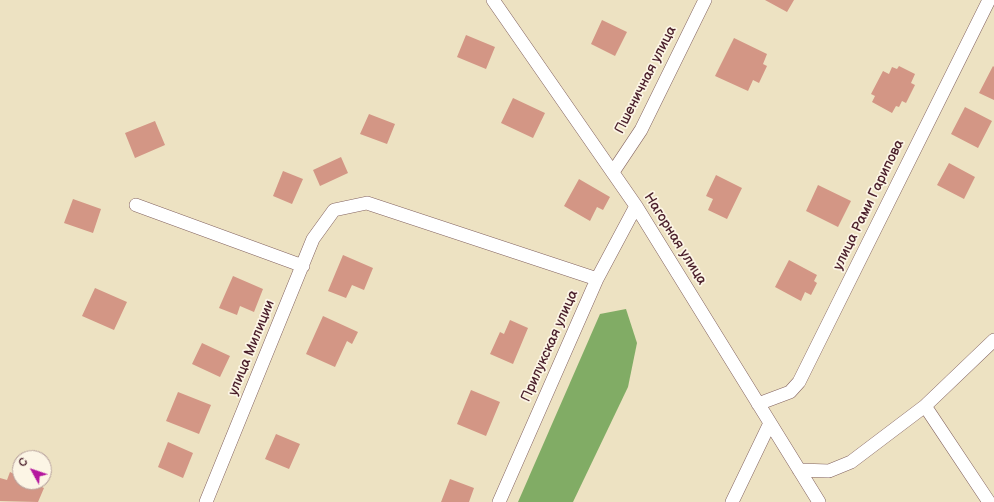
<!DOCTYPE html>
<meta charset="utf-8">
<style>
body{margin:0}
#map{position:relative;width:994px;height:502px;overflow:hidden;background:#ede2c2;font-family:"Balsamiq Sans",sans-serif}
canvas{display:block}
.north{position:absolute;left:12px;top:450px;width:40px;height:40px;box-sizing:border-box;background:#fcf5e5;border:1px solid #b59f9b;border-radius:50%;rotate:310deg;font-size:11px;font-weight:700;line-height:16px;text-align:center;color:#4a1f2b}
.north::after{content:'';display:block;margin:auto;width:14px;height:18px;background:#b5179e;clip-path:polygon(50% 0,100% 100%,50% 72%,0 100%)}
</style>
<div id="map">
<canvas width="994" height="502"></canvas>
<div class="north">С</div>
</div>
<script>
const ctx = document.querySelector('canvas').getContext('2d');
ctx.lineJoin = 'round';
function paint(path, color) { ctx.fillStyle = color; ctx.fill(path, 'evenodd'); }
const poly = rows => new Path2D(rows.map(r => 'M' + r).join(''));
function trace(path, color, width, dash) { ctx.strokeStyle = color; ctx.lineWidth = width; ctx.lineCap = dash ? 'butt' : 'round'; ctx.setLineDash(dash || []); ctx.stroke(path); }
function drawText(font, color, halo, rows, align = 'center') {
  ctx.font = font + ' "Balsamiq Sans",sans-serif'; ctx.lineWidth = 3.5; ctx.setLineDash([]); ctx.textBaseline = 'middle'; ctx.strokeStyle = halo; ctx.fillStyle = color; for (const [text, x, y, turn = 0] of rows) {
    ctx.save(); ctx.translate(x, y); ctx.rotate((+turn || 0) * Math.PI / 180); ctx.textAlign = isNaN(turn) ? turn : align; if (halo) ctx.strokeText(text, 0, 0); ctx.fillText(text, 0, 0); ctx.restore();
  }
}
paint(poly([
 [626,309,637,343,628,387,573,502,518,502,600,314]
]), '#81ac65');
paint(poly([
 [765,0,794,0,787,12],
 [602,20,627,32,615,56,591,44],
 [466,35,495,47,486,69,457,57],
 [734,38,767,54,763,64,767,66,759,83,753,80,748,91,715,76],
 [899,66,915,74,911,83,915,85,906,103,902,101,899,107,896,106,892,113,872,102,875,96,871,94,883,71,889,74,892,67,897,69],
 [993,66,994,67,994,100,979,93],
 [513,98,545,113,533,138,501,123],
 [965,107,992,121,978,148,951,134],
 [369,114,395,124,387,144,360,134],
 [155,121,165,145,135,158,125,133],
 [341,157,348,173,320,186,313,170],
 [949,163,975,177,964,199,937,185],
 [283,171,303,179,292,204,273,196],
 [716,175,742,188,727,219,708,210,713,199,706,196],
 [579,179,610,197,603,210,597,207,590,221,564,206],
 [818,185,851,201,838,227,806,211],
 [73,199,101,209,93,233,64,223],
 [343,255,373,268,364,290,352,285,346,298,328,291],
 [789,260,817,275,814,281,817,283,811,295,805,292,801,301,775,287],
 [233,276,263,289,254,312,240,306,237,315,219,308],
 [95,288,127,302,114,330,82,316],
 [323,316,358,332,352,344,347,341,335,367,306,354],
 [510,320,528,328,513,364,490,354,500,332,504,334],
 [202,343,230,356,220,377,192,364],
 [471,390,500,402,486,436,457,424],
 [178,392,211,405,199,434,166,421],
 [276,434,300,444,289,469,265,459],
 [168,442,193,453,183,478,158,467],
 [10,472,20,477,20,482,31,482,44,488,38,502,0,501,0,478,7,480],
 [450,479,474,488,469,502,441,502]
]), '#d39685');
const street = poly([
 [493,0,636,206,819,502],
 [613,172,641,130,705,0],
 [136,205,303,266],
 [758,404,790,392,799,382,989,0],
 [925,406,989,502],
 [799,470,829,471,851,462,925,406,994,340],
 [206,502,313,239,334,210,367,203,597,279],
 [499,502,597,279,636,206],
 [732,502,770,423]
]);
trace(street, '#836360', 14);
trace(street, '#fff', 13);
drawText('14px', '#4a1f2b', '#fcf5e5', [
 ["Пшеничная улица",646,80,-63],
 ["улица Рами Гарипова",869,205,-64],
 ["Нагорная улица",675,239,58],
 ["Прилукская улица",550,346,-66],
 ["улица Милиции",252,348,-68]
]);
</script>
